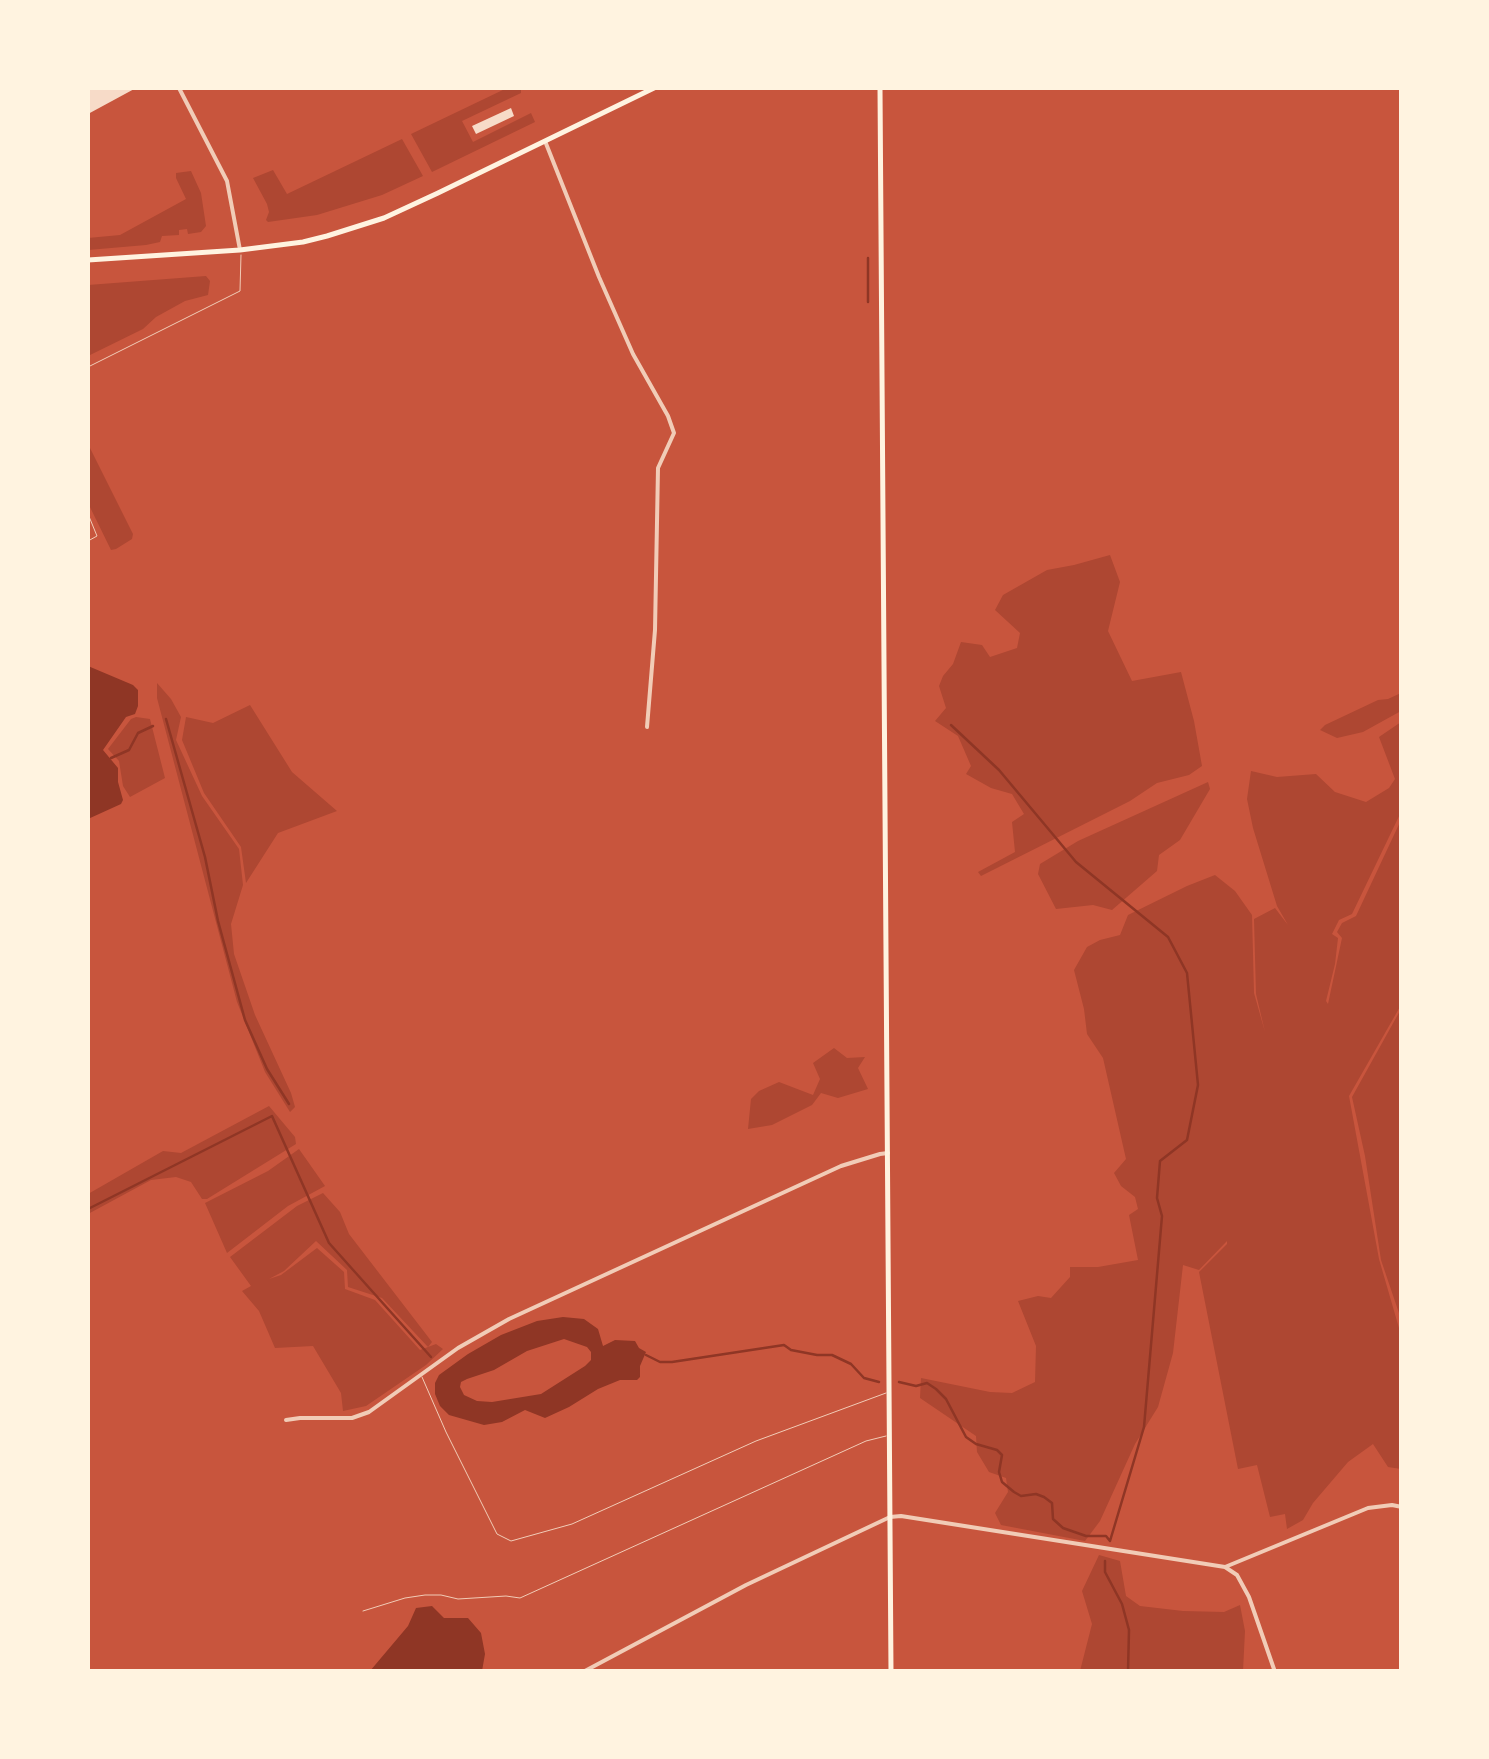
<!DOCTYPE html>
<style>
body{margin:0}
#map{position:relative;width:1489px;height:1759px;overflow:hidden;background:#c8553d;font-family:"PT Sans Narrow",sans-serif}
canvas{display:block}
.frame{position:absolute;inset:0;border:90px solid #fff3e0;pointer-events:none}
</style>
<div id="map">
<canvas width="1489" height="1759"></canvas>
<div class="frame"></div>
</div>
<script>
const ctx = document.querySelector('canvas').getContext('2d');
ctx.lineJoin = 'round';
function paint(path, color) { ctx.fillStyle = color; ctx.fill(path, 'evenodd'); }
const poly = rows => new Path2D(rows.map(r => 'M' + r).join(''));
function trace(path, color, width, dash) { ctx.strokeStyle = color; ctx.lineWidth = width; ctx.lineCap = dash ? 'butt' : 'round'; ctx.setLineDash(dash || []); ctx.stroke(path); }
paint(poly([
 [507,88,521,88,521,93,462,121,473,142,531,113,535,122,432,172,411,134],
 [402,139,423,176,382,195,317,215,268,222,266,220,269,212,267,204,253,178,273,170,287,194],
 [191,171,201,193,206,226,201,232,188,234,187,229,179,230,179,235,162,236,160,242,146,245,88,250,88,238,120,235,186,199,176,178,176,173],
 [206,276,210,281,208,295,185,301,156,317,143,329,88,356,88,285],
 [88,444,133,534,132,539,116,549,111,550,88,503],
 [1110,555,1120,582,1108,631,1132,681,1181,672,1194,721,1202,766,1189,775,1157,783,1130,801,981,876,978,872,1015,852,1012,822,1024,814,1012,794,991,788,966,774,971,766,958,736,935,721,946,708,939,686,943,676,953,664,961,642,982,645,990,657,1017,648,1020,633,995,610,1003,595,1047,570,1074,565],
 [157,683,171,699,181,717,176,740,202,796,239,849,243,885,231,924,234,954,255,1015,291,1093,295,1107,290,1112,265,1072,237,1002,157,698],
 [1401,693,1401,711,1363,732,1337,738,1320,730,1325,725,1378,700,1388,699],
 [250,705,292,772,337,811,278,833,246,883,241,847,204,793,182,740,186,717,213,723],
 [136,717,150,719,165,778,130,797,123,786,119,761,108,749,131,719],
 [1401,722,1401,812,1352,914,1339,920,1332,934,1338,938,1335,964,1326,1001,1328,1004,1342,938,1337,932,1342,923,1356,916,1401,820,1401,1005,1349,1096,1379,1259,1401,1335,1401,1469,1388,1467,1373,1444,1348,1462,1313,1503,1303,1520,1287,1529,1285,1514,1270,1517,1257,1465,1238,1469,1199,1272,1227,1244,1227,1241,1199,1270,1183,1265,1173,1353,1158,1407,1135,1444,1100,1521,1085,1541,1001,1525,995,1513,1008,1492,1006,1478,989,1472,977,1452,976,1436,920,1398,921,1378,990,1392,1012,1393,1035,1382,1036,1346,1018,1301,1038,1296,1051,1298,1070,1277,1070,1267,1098,1267,1138,1260,1129,1215,1138,1209,1135,1197,1121,1186,1114,1173,1126,1159,1103,1058,1087,1034,1084,1009,1074,970,1087,947,1100,940,1120,935,1128,915,1187,886,1215,875,1235,891,1252,915,1254,993,1265,1032,1256,994,1254,919,1275,908,1288,925,1277,906,1253,828,1247,799,1251,771,1277,777,1316,774,1335,792,1366,802,1389,788,1395,779,1379,737],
 [1208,782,1210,789,1180,840,1159,855,1157,871,1112,910,1093,905,1056,909,1038,874,1040,864,1078,841],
 [1401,1009,1401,1319,1381,1260,1365,1156,1352,1097],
 [834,1048,847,1058,865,1057,858,1068,868,1089,838,1098,821,1093,812,1105,772,1125,748,1129,751,1099,759,1091,779,1082,813,1095,820,1079,813,1063],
 [269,1106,295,1137,296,1144,207,1199,202,1199,191,1182,176,1177,151,1180,88,1214,88,1194,163,1151,181,1153],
 [299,1149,325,1186,288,1206,227,1253,205,1203,268,1171],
 [323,1193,340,1212,349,1234,432,1342,428,1347,436,1344,443,1349,426,1365,366,1406,343,1411,341,1393,313,1346,275,1348,259,1311,242,1291,251,1286,230,1257,297,1206],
 [316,1241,347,1270,348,1287,382,1298,428,1347,420,1350,375,1300,345,1289,344,1272,317,1248,281,1275,269,1279,284,1271],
 [1099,1555,1120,1561,1126,1596,1140,1606,1183,1611,1224,1612,1240,1605,1245,1631,1243,1671,1080,1671,1092,1624,1082,1591]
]), '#ae4732');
paint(poly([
 [88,666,133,685,138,690,138,706,135,714,126,717,103,750,118,768,118,782,123,800,121,804,88,819],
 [563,1317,584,1319,598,1329,603,1346,615,1340,635,1341,639,1348,646,1352,640,1366,640,1377,637,1380,620,1380,598,1389,569,1407,545,1418,525,1410,502,1422,484,1425,449,1415,440,1406,435,1394,435,1383,439,1375,468,1354,501,1335,537,1321],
 [564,1339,587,1347,591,1352,591,1360,585,1366,541,1394,492,1402,477,1401,464,1395,460,1387,461,1382,467,1379,494,1370,527,1351],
 [432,1606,444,1618,468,1618,481,1633,485,1654,482,1671,370,1671,408,1626,416,1608]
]), '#8f3625');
trace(poly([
 [868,258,868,302],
 [166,719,205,857,218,921,245,1020,267,1069,289,1104],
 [111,758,129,750,138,733,153,726],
 [88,1209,272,1116,329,1243,431,1357],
 [646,1355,660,1362,672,1362,784,1345,791,1350,817,1355,832,1355,851,1364,864,1378,879,1382],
 [899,1382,916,1386,927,1383,936,1389,946,1399,966,1437,976,1444,997,1450,1002,1455,999,1472,1002,1482,1014,1492,1021,1496,1036,1494,1044,1497,1052,1503,1053,1519,1063,1528,1086,1536,1106,1536,1110,1541,1144,1427,1162,1216,1157,1198,1160,1161,1187,1140,1198,1085,1187,973,1168,937,1076,862,999,770,951,725],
 [1105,1561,1105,1572,1122,1604,1129,1630,1128,1672]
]), '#8f3625', 2.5);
paint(poly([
 [88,88,136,88,88,114],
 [511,108,514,116,476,134,472,126]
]), '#f7dbc8');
trace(poly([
 [88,367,240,291,241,255],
 [88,514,97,536,88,541],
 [422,1377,446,1432,497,1534,511,1541,572,1524,756,1441,886,1393],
 [363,1611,405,1598,425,1595,441,1595,458,1599,506,1596,520,1598,866,1441,886,1436]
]), '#f1ccb7', 1);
trace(poly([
 [545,141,599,277,633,354,668,416,674,433,658,468,655,630,647,727],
 [286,1420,300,1418,352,1418,369,1412,458,1348,509,1319,841,1166,880,1154,888,1153],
 [1225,1567,1368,1508,1392,1505,1402,1507],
 [583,1672,746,1585,890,1517,901,1516,1225,1567,1237,1575,1249,1597,1275,1672]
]), '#f1ccb7', 4);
trace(poly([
 [179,88,227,181,240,250]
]), '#f1ccb7', 4);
trace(poly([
 [88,260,240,250,303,242,327,236,384,218,438,193,654,88]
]), '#fff3e0', 5);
trace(poly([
 [880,88,891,1672]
]), '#fff3e0', 5);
</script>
